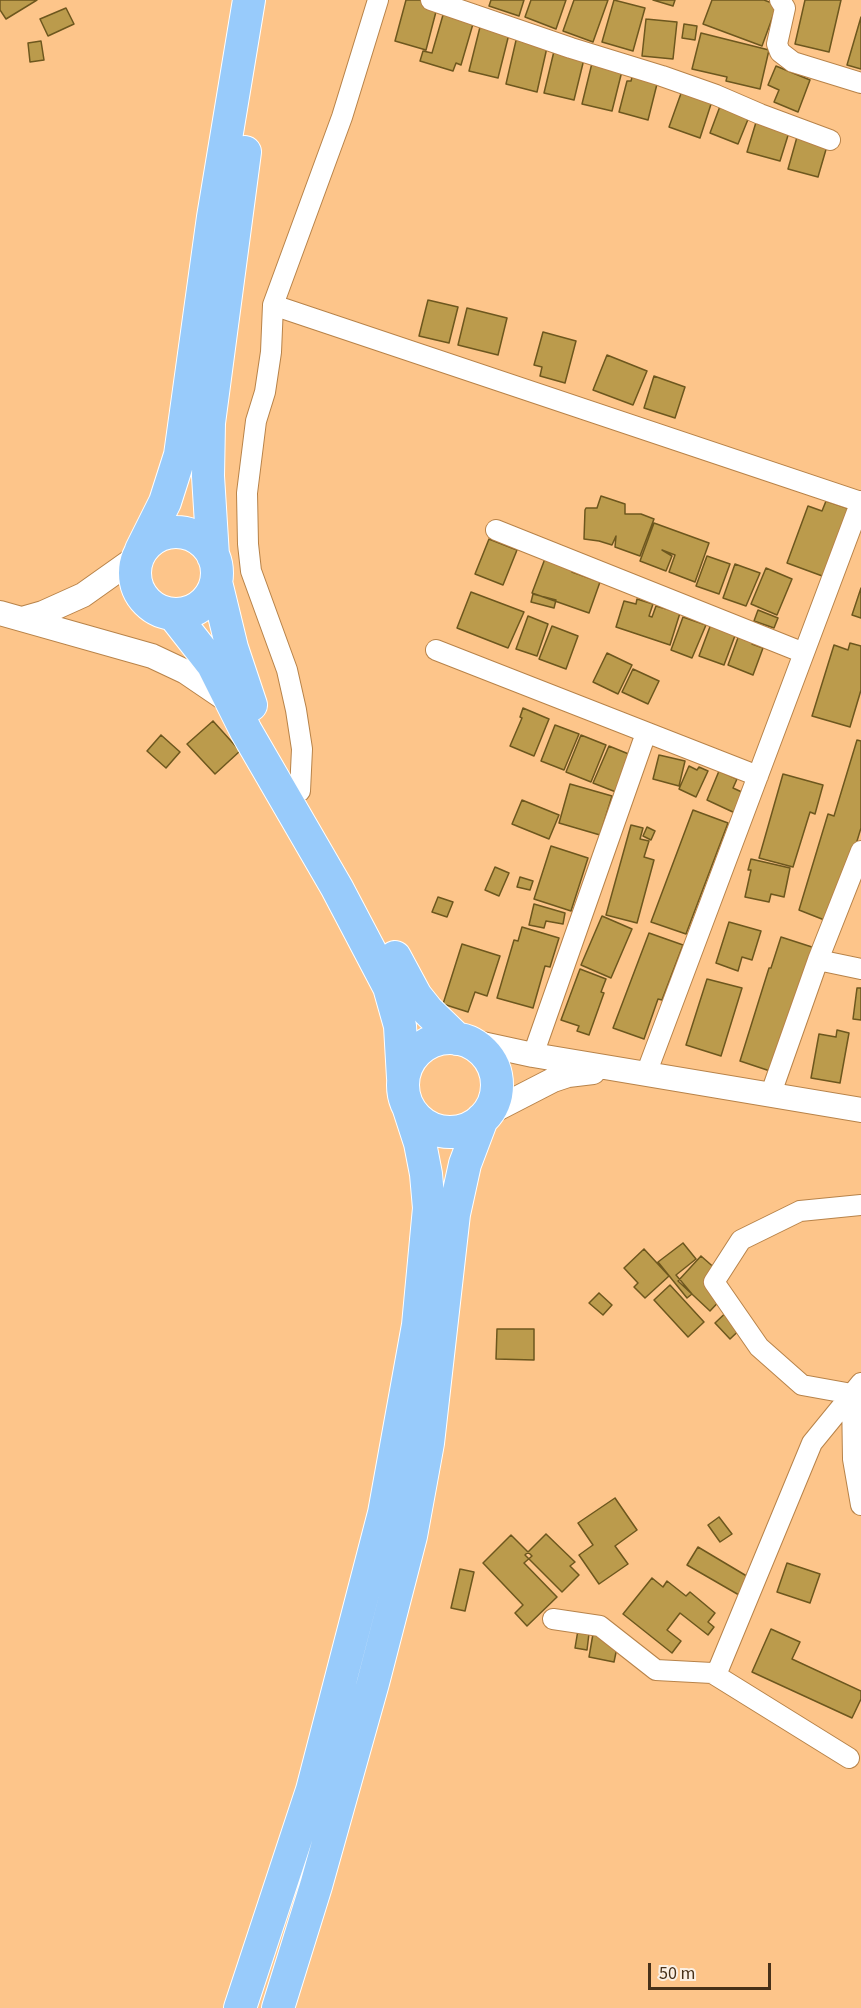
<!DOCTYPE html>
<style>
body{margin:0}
#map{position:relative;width:861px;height:2008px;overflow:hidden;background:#fdc58a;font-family:"Source Sans 3",sans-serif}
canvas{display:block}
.scale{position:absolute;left:648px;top:1963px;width:123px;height:27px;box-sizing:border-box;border:3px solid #473119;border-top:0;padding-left:8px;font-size:18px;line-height:21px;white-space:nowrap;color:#473119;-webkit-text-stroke:4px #fbf0e4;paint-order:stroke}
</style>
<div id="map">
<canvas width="861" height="2008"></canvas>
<div class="scale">50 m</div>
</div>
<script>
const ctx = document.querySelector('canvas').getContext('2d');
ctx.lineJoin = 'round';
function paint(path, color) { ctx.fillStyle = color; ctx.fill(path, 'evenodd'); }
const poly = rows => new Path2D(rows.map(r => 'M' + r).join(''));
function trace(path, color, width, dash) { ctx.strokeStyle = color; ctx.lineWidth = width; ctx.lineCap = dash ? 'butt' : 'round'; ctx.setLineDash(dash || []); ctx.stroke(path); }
const building = poly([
 [0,0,37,0,6,19,0,10,0,0],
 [406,0,424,0,438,4,426,50,395,41,406,0],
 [491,0,524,0,519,16,489,6,491,0],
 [531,0,566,0,556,29,525,17,531,0],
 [574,0,608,0,593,42,563,31,574,0],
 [614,0,645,8,633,51,602,42,614,0],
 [653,0,675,0,673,6,653,0],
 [712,0,764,0,777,5,762,46,703,24,712,0],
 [805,0,841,0,829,52,795,44,805,0],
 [66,8,74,24,48,36,40,19,66,8],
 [445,8,475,17,461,65,456,63,453,71,420,61,423,51,432,53,445,8],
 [861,17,861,69,847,65,861,17],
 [646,19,677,22,673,59,642,56,646,19],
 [481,23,510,30,498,78,469,71,481,23],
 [684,24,697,26,695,40,682,38,684,24],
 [701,33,769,50,760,89,726,81,727,77,692,69,701,33],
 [517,36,548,43,537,92,506,84,517,36],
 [41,41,44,60,30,62,28,43,41,41],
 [555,47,585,55,574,100,544,93,555,47],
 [593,59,623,67,612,111,582,104,593,59],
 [776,66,810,80,798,112,774,102,779,90,768,85,776,66],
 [634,70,659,76,648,120,619,112,627,81,631,81,634,70],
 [684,85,714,95,700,138,669,127,684,85],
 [722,101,751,112,738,144,710,133,722,101],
 [757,119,790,129,780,161,747,152,757,119],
 [797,137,827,146,818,177,788,169,797,137],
 [428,300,458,307,449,343,419,336,428,300],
 [467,308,507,318,498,355,458,345,467,308],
 [543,332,576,341,565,383,540,376,542,367,534,365,543,332],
 [607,355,647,371,633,405,593,390,607,355],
 [654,376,685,387,675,418,644,408,654,376],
 [601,496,625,504,625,514,641,514,654,519,640,556,615,547,616,536,612,545,599,541,584,539,585,510,586,508,597,508,601,496],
 [826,501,850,509,825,577,787,563,808,506,822,511,826,501],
 [654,523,709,543,695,582,669,572,675,555,662,550,672,556,666,571,640,561,654,523],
 [489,539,517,550,503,585,475,574,489,539],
 [546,556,574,567,572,572,600,582,589,613,532,593,546,556],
 [707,556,730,564,719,594,696,586,707,556],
 [735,564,760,573,746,606,723,598,735,564],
 [766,568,792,579,777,615,751,604,766,568],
 [861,588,861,618,852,615,861,588],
 [471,592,524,612,508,648,457,628,471,592],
 [533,594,556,600,554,608,531,602,533,594],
 [637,599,653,604,649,616,652,617,656,606,680,613,670,645,616,627,624,601,636,604,637,599],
 [758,610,778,618,774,628,754,621,758,610],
 [528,616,548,624,537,656,516,649,528,616],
 [683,617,706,625,692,658,671,650,683,617],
 [711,624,736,633,724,665,699,656,711,624],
 [552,626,578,636,566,669,539,659,552,626],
 [739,635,753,641,752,644,763,648,753,675,728,665,739,635],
 [850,643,861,646,861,690,850,727,812,716,834,645,848,650,850,643],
 [607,653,632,665,618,694,593,682,607,653],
 [633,669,659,681,648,704,622,692,633,669],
 [523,708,549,719,534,756,510,746,522,718,520,717,523,708],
 [213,721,240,751,215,774,187,744,213,721],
 [555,725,579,734,564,770,541,761,555,725],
 [161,735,180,752,166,768,147,751,161,735],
 [581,735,606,745,591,782,566,772,581,735],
 [857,740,861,741,861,828,832,923,799,910,828,814,834,816,857,740],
 [609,746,636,757,621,794,593,783,609,746],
 [659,755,685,761,679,786,653,779,659,755],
 [689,766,697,770,699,767,708,771,696,797,679,789,689,766],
 [719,771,737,779,733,788,744,793,735,813,707,800,719,771],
 [783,774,823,785,815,814,810,812,793,867,759,858,783,774],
 [570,784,612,796,600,835,559,823,570,784],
 [522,800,559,815,549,839,512,824,522,800],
 [693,810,728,823,686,934,651,922,693,810],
 [631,825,643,828,640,839,649,841,644,857,654,860,637,923,606,915,631,825],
 [647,827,655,831,651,840,643,836,647,827],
 [551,846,588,858,571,911,534,899,551,846],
 [751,859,790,868,784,897,771,894,769,902,745,897,751,870,748,870,751,859],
 [495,867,509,873,499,896,485,890,495,867],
 [520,877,533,881,530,890,517,887,520,877],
 [438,897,453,902,447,917,432,912,438,897],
 [534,904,565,913,563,924,546,921,544,928,529,925,534,904],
 [602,916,632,929,611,978,581,965,602,916],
 [729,922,761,931,752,960,742,957,738,971,716,963,729,922],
 [522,927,559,938,550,967,545,966,533,1008,497,998,514,940,518,941,522,927],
 [649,933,683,945,662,1000,658,999,644,1039,613,1028,649,933],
 [781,937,815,948,773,1072,740,1061,769,968,771,968,781,937],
 [462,944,500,956,487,996,475,992,468,1012,443,1004,462,944],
 [580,969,606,979,601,992,604,993,589,1035,577,1031,579,1026,561,1020,580,969],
 [707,979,742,988,721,1056,686,1045,707,979],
 [857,988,861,988,861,1020,853,1019,857,988],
 [837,1030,849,1033,840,1083,811,1078,819,1034,836,1037,837,1030],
 [683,1243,696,1259,676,1275,692,1294,687,1298,658,1262,683,1243],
 [644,1249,669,1276,645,1298,634,1287,638,1283,624,1268,644,1249],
 [701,1256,718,1271,726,1294,710,1311,678,1281,701,1256],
 [670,1285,704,1322,688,1337,654,1300,670,1285],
 [599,1293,612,1305,603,1315,589,1303,599,1293],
 [734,1305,749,1321,730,1339,715,1323,734,1305],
 [497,1329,534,1329,534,1360,496,1359,497,1329],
 [615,1498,637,1530,615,1546,628,1564,599,1584,579,1555,593,1545,578,1523,615,1498],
 [719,1517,732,1534,720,1542,708,1525,719,1517],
 [546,1534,575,1562,570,1566,579,1575,562,1592,525,1555,546,1534],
 [511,1535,532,1556,524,1563,557,1597,527,1626,515,1613,523,1605,483,1563,511,1535],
 [698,1547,750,1578,739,1595,687,1565,698,1547],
 [787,1563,820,1574,810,1603,777,1592,787,1563],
 [460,1569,474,1572,465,1611,451,1608,460,1569],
 [652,1578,663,1587,667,1581,686,1596,690,1592,715,1613,708,1622,714,1627,708,1635,680,1613,667,1630,681,1641,672,1653,623,1614,652,1578],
 [579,1624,590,1625,587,1650,575,1648,579,1624],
 [594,1628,620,1633,614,1662,589,1657,594,1628],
 [771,1629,800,1642,792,1659,861,1691,861,1699,852,1718,752,1672,771,1629]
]);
paint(building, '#bb9b4c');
trace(building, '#6d571e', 1.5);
const minor = poly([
 [431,0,571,48,662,76,716,95,760,114,830,140],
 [780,0,785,8,777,44,780,52,793,62,861,83],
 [273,305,861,502],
 [496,530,804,653],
 [436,650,758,776],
 [300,791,302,749,296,710,287,670,251,571,248,544,247,493,256,421,265,392,271,352,273,305,342,117,378,0],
 [818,960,861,969],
 [533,1055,646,733],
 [646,1074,861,501],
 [770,1096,818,960,861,851],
 [861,1205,800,1211,741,1240,714,1282,759,1347,802,1385,852,1394,853,1459,861,1505],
 [553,1619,600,1626,656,1670,712,1673,849,1758],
 [716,1675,812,1443,861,1383]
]);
const tertiary = poly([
 [0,613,152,656,186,672,233,704],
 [22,619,43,613,83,595,138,556],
 [464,1040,533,1055,861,1110],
 [487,1114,553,1080,568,1075,593,1072]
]);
const trunk = poly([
 '135 573a41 41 0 1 1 82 0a41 41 0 1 1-82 0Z',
 [141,550,165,502,180,455,213,217,249,0],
 [213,556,208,476,209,423,245,152],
 [216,582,232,648,251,705],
 [173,614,213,665,246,731,337,888,389,987,400,1026,403,1078],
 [395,957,416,996,428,1011,457,1039],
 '403 1085a47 47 0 1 1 94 0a47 47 0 1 1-94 0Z',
 [240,2008,312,1790,384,1513,418,1325,429,1208,426,1174,420,1143,408,1106],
 [278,2008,316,1886,373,1683,411,1536,428,1443,454,1214,465,1164,482,1119]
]);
trace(minor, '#b88349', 22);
trace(tertiary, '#b88349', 26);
trace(trunk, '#fff', 34);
trace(minor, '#fff', 20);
trace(tertiary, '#fff', 24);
trace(trunk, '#98cbfb', 32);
</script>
